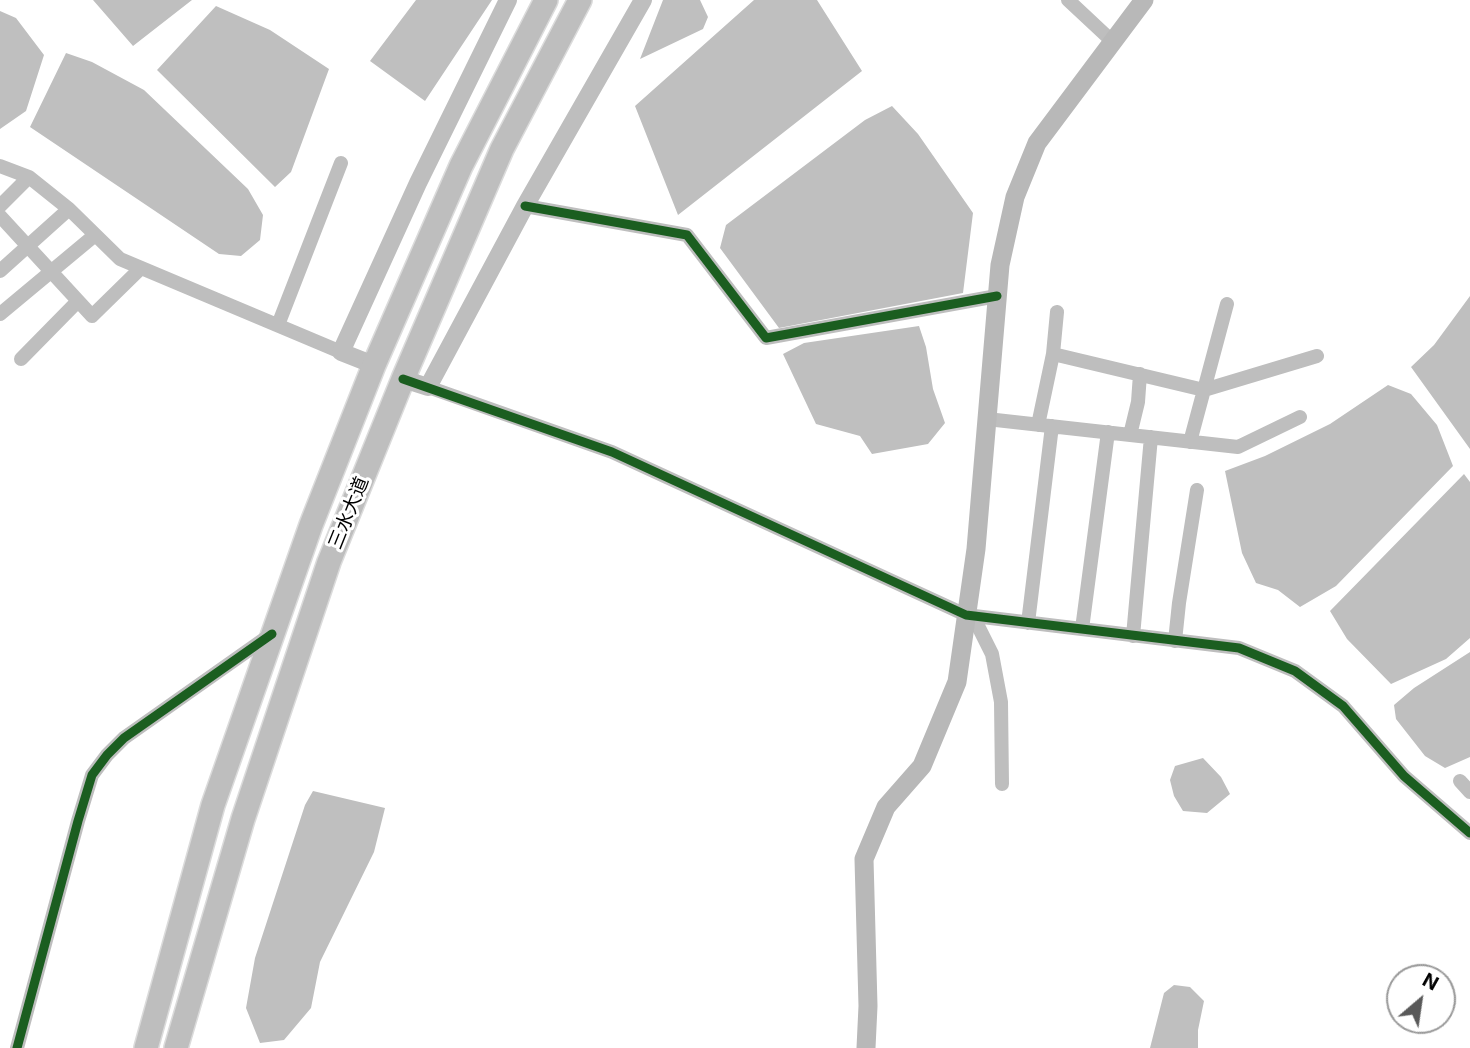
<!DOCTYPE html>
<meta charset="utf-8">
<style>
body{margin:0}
#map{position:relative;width:1470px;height:1048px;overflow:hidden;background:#fff;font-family:Inter,sans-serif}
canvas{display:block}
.north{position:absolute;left:1386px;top:964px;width:70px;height:70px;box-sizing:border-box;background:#fff;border:2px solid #999;border-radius:50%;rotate:29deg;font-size:19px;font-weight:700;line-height:28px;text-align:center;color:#000}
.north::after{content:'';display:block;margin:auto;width:24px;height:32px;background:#595959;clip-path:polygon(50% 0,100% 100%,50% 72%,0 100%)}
</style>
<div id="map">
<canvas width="1470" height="1048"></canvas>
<div class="north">N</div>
</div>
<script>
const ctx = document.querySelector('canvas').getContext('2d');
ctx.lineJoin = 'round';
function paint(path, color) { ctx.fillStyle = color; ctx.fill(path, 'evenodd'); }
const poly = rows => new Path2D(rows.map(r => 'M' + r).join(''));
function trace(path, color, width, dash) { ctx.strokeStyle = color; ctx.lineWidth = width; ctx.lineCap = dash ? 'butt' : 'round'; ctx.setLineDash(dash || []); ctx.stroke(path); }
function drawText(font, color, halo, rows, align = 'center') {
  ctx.font = font + ' Inter,"Noto Sans SC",sans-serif'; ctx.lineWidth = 6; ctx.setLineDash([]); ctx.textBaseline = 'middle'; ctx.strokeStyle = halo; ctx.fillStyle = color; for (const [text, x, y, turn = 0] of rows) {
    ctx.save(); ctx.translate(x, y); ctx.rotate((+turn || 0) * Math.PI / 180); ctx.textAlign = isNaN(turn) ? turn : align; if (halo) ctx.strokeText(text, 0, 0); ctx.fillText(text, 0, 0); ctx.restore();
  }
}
paint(poly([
 [93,0,192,0,133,46],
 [416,0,492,0,425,101,370,61],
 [663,0,700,0,708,17,703,29,640,59],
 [754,0,817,0,862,71,678,215,635,106],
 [216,6,270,30,329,69,291,172,275,187,157,70],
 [0,11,16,18,44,55,26,111,0,129],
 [66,53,92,62,144,90,248,189,263,215,260,240,241,256,219,254,30,127],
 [892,106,918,134,973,213,963,293,779,328,720,248,726,225,865,120],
 [1470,296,1470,449,1411,367,1434,345],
 [919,326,926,347,933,389,945,423,928,444,872,454,860,436,816,424,783,354,804,343],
 [1388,385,1411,394,1437,425,1453,466,1336,586,1300,607,1278,590,1256,583,1242,553,1225,471,1265,456,1330,424],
 [1464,474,1470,482,1470,638,1446,659,1391,684,1347,639,1330,611],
 [1470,652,1470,757,1445,768,1425,756,1396,719,1394,705,1414,688],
 [1203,758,1221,777,1230,794,1207,813,1183,811,1174,796,1170,780,1175,766],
 [313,791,385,808,374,852,320,962,311,1008,284,1040,260,1043,246,1008,255,958,305,805],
 [1174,985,1190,987,1204,1001,1198,1030,1198,1048,1150,1048,1164,993]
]), '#bfbfbf');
const trunk = poly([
 [146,1048,213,805,311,525,374,365,461,166,546,0],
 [176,1048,243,819,329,562,403,379,502,149,580,0]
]);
trace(trunk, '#dbdbdb', 26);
trace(poly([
 [1068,0,1113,42],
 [0,166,29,177,69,209,120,259,341,352],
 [0,206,29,177],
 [525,206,687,235,766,338,997,296],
 [0,216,92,316,141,268],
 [0,271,69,209],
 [0,314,95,235],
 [278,325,341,163],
 [1053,354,1204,390,1317,356],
 [21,359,78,301],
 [428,387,612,452,966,615,1239,648,1295,671,1343,706,1404,776,1470,833],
 [987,419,1238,447,1300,417],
 [1038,425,1053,354,1057,312],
 [1130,435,1138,402,1140,374],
 [1190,442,1227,304],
 [973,616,992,654,1001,702,1002,784],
 [1028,623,1052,426],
 [1082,629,1108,432],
 [1133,636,1151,437],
 [1175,641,1179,603,1197,490],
 [1460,781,1470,792],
 [17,1048,78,821,92,775,107,755,124,738,270,635]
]), '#bebebe', 14);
trace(poly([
 [374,365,341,352,418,183,508,0],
 [403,379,428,387,525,206,643,0]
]), '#bebebe', 18);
trace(poly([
 [866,1048,868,1006,864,859,886,807,922,766,957,682,976,549,1000,265,1015,197,1037,143,1144,0]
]), '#b8b8b8', 19);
trace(trunk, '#bebebe', 23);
trace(poly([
 [525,206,687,235,766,338,997,296],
 [403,379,612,452,966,615,1239,648,1295,671,1343,706,1404,776,1470,833],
 [17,1048,78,821,92,775,107,755,124,738,272,634]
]), '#1b5e20', 9);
drawText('19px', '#000', '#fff', [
 ["三水大道",349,513,-68]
]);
</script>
